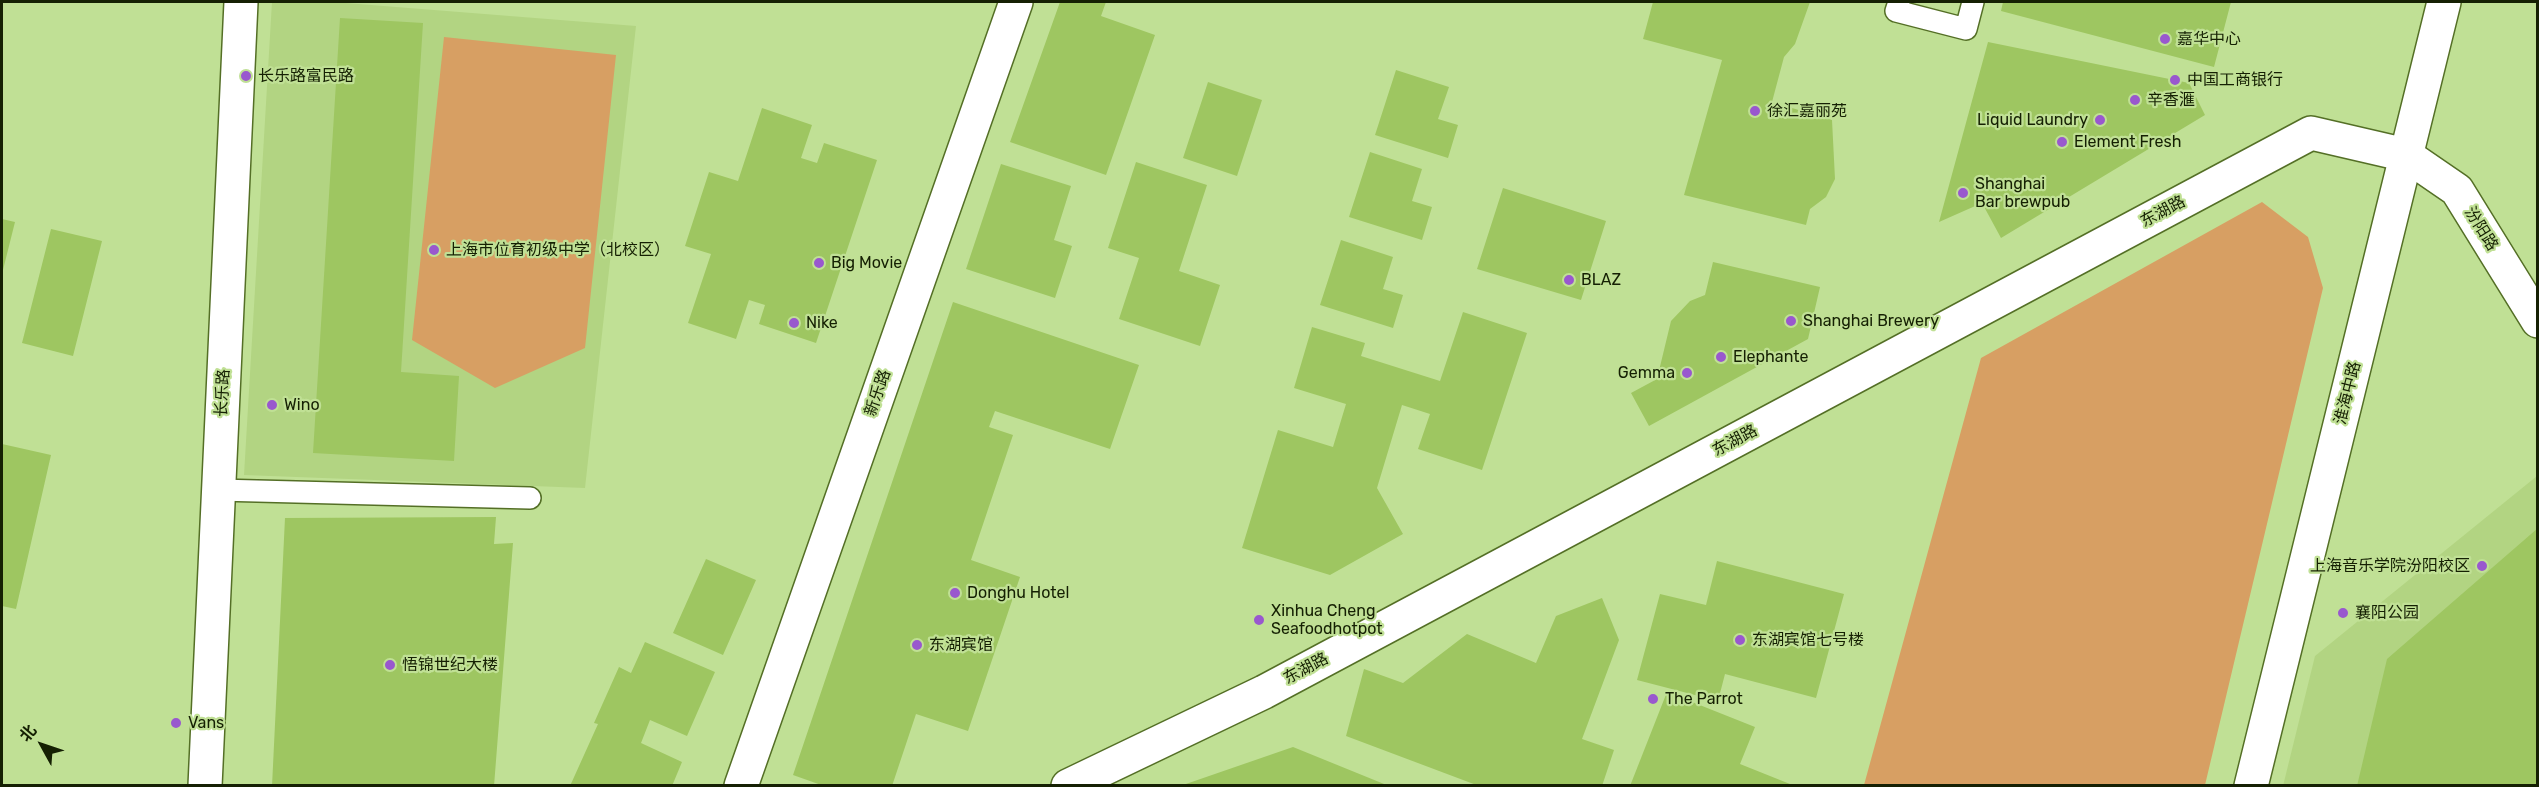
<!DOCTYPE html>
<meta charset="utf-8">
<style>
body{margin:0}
#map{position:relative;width:2539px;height:787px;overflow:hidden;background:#c0e095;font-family:Rubik,"Noto Sans SC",sans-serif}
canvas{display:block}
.frame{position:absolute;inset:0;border:3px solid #152003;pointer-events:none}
.north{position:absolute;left:12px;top:715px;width:60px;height:60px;-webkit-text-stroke:4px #c0e095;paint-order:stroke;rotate:310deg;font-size:16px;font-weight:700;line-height:24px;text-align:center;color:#152003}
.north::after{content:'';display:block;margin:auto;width:21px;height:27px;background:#152003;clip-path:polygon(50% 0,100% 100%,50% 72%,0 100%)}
</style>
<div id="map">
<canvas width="2539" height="787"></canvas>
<div class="frame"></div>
<div class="north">北</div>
</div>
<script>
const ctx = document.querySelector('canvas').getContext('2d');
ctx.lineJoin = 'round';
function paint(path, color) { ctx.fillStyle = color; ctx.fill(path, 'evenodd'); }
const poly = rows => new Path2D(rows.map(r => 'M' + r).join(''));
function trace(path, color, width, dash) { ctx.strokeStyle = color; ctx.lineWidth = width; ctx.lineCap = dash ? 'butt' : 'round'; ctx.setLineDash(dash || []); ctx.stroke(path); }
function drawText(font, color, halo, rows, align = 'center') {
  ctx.font = font + ' Rubik,"Noto Sans SC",sans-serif'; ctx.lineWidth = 4.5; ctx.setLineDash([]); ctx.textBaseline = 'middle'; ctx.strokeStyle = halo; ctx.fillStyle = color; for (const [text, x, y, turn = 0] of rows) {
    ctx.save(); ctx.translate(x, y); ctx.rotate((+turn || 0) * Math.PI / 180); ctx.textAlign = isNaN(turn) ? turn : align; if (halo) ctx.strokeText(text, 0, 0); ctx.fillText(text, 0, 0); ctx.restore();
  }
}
paint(poly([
 [272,2,333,2,636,26,585,488,244,475],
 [2537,476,2537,785,2283,786,2315,656]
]), '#b2d482');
paint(poly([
 [444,37,616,55,585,348,495,388,412,340],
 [2262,202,2308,237,2323,288,2205,785,1864,785,1981,358]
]), '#d79f63');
paint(poly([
 [1060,2,1106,2,1101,16,1155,35,1106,175,1010,142],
 [1653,2,1810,2,1795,44,1784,57,1772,102,1832,120,1835,179,1826,197,1810,209,1806,225,1684,195,1722,60,1643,39],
 [2003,2,2231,2,2214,67,2001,11],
 [340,18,423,23,401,372,459,376,454,461,313,453],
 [1988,42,2189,83,2205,115,2001,238,1982,203,1939,222],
 [1396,70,1449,87,1438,119,1458,125,1448,158,1375,135],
 [1208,82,1262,100,1237,176,1183,158],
 [762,108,812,125,801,158,817,163,824,143,877,160,816,343,759,324,765,305,749,300,736,339,688,323,711,254,685,246,709,172,738,181],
 [1370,152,1422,169,1412,201,1432,207,1422,240,1349,217],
 [1136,162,1207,185,1179,271,1220,285,1200,346,1119,319,1139,258,1108,248],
 [1001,164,1071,186,1054,240,1072,246,1055,298,966,269],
 [1503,188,1606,221,1581,300,1477,269],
 [2,219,15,222,2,274],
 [51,229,102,241,73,356,22,343],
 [1341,240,1393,257,1383,289,1403,295,1393,328,1320,305],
 [1713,262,1820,287,1808,339,1649,426,1631,393,1657,379,1671,321,1690,301,1705,295],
 [953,302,1139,365,1110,449,995,411,989,427,1013,435,971,560,1020,577,968,731,916,714,892,786,824,786,793,775],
 [1463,312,1527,333,1482,470,1418,449,1430,414,1402,405,1377,488,1403,534,1330,575,1242,548,1278,430,1333,447,1346,404,1294,388,1312,327,1365,343,1361,356,1440,381],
 [2,444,51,455,16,609,2,606],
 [496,517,494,544,513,543,494,786,272,786,285,518],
 [2538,528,2538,786,2357,786,2387,659],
 [706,559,756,580,723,655,673,633],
 [1717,561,1844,594,1816,698,1725,674,1718,701,1637,680,1660,594,1706,605],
 [1602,598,1619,640,1582,739,1614,750,1602,786,1479,786,1346,736,1364,669,1403,683,1467,634,1536,663,1556,616],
 [645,642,715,672,687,736,650,720,641,743,682,762,672,786,570,786,598,724,594,723,619,667,631,673],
 [1667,692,1755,727,1740,764,1795,786,1630,786],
 [1293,747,1389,786,1183,786,1183,785]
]), '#9ec661');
const lane = poly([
 [1899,2,1896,11,1966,29,1973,2],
 [218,490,530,498]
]);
const street = poly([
 [741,786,1016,2],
 [1068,786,1264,692,2311,133,2406,155,2457,190,2538,321]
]);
const secondary = poly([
 [205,786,241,2],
 [2251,786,2444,2]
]);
trace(lane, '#546f26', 24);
trace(street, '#546f26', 36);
trace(secondary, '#546f26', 36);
trace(lane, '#fff', 21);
trace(street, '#fff', 33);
trace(secondary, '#fff', 33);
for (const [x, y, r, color] of [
 [2165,39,6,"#9958ce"],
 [246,76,6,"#9958ce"],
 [2175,80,6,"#9958ce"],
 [2135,100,6,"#9958ce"],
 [1755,111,6,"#9958ce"],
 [2100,120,6,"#9958ce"],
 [2062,142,6,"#9958ce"],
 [1963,193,6,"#9958ce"],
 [434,250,6,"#9958ce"],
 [819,263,6,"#9958ce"],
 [1569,280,6,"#9958ce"],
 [1791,321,6,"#9958ce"],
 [794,323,6,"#9958ce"],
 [1721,357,6,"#9958ce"],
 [1687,373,6,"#9958ce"],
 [272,405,6,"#9958ce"],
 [2482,566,6,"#9958ce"],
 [955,593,6,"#9958ce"],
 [2343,613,6,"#9958ce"],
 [1259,620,6,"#9958ce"],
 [1740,640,6,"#9958ce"],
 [917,645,6,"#9958ce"],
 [390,665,6,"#9958ce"],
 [1653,699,6,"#9958ce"],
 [176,723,6,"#9958ce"]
]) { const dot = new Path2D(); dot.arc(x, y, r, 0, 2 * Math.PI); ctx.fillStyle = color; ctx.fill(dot); trace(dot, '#c0e095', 2); }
drawText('16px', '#152003', '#c0e095', [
 ["嘉华中心",2177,39],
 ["长乐路富民路",258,76],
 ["中国工商银行",2187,80],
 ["辛香滙",2147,100],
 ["徐汇嘉丽苑",1767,111],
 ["Liquid Laundry",2088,120,"right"],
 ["Element Fresh",2074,142],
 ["Shanghai",1975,184],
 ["Bar brewpub",1975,202],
 ["上海市位育初级中学（北校区）",446,250],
 ["Big Movie",831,263],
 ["BLAZ",1581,280],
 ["Shanghai Brewery",1803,321],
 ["Nike",806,323],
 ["Elephante",1733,357],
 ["Gemma",1675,373,"right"],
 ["Wino",284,405],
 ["上海音乐学院汾阳校区",2470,566,"right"],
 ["Donghu Hotel",967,593],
 ["Xinhua Cheng",1271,611],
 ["Seafoodhotpot",1271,629],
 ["襄阳公园",2355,613],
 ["东湖宾馆七号楼",1752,640],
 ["东湖宾馆",929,645],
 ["悟锦世纪大楼",402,665],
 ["The Parrot",1665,699],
 ["Vans",188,723]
], 'left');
drawText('16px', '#152003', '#c0e095', [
 ["东湖路",2163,212,-28],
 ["汾阳路",2481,229,58],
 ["长乐路",223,393,-87],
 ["新乐路",878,393,-71],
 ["淮海中路",2348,393,-76],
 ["东湖路",1735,441,-28],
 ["东湖路",1306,669,-28]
]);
</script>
